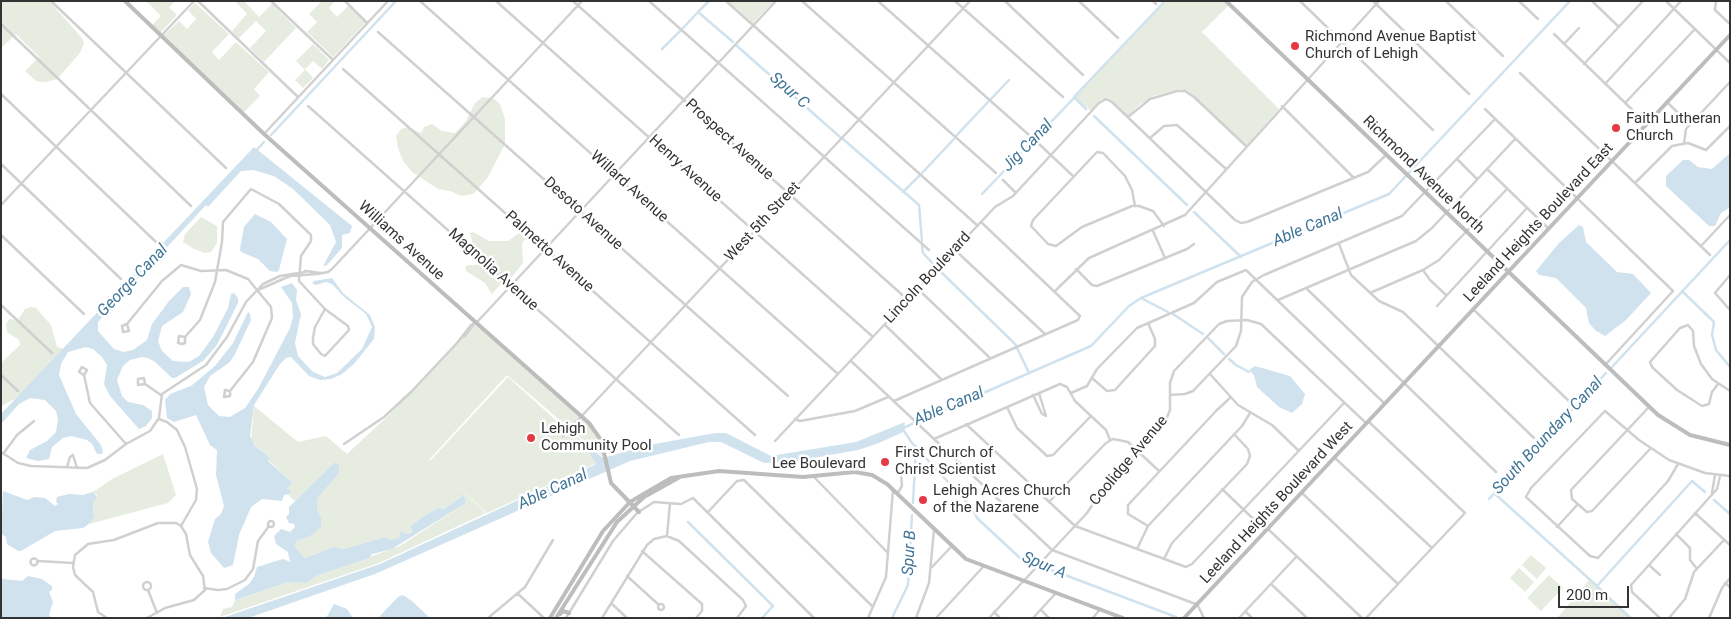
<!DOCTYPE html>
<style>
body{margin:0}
#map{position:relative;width:1731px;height:619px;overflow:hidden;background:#fff;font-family:Roboto,sans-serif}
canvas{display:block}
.frame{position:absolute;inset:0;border:2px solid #333;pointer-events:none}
.scale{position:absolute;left:1558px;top:586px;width:71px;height:22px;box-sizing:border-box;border:2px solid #333;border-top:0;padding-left:6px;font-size:15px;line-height:18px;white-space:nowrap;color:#333;-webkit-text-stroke:4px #fff;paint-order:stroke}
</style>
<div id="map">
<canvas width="1731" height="619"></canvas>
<div class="frame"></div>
<div class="scale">200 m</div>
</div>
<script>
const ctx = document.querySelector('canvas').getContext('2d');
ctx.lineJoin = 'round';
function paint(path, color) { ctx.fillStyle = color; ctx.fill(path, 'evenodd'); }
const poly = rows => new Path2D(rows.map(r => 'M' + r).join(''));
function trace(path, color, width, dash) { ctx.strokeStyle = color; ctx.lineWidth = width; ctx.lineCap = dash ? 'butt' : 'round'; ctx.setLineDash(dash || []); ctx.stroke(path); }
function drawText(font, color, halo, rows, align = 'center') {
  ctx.font = font + ' Roboto,sans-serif'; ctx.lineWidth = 5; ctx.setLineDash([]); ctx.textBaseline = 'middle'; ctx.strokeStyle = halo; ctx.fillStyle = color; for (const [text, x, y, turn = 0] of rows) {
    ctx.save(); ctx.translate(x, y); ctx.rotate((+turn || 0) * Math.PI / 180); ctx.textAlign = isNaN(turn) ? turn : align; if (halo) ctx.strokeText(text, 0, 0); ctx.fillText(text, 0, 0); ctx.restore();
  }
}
paint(poly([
 [1,1,49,1,82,38,84,43,80,53,57,79,46,82,36,81,25,71,39,57,16,34,1,48],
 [146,1,175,1,169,7,177,15,160,33,152,25,161,16],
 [235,1,244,1,259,17,272,4,296,28,264,62,250,48,266,31,256,21,239,38,232,31,247,14],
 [322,1,335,1,329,8,337,17,348,6,365,23,333,57,307,32,317,22,309,14],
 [728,1,774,1,753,23],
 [1166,1,1225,1,1229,5,1202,32,1279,109,1247,145,1188,91,1180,89,1153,96,1139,105,1128,116,1108,98,1101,100,1091,111,1074,96],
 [195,3,229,34,212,52,219,60,236,42,269,72,254,89,260,96,243,113,163,36,179,21,187,29,196,19,188,10],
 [313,44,329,60,322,69,313,61,305,69,313,78,303,88,295,80,305,70,296,61],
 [483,97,494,99,500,104,505,119,505,144,488,177,477,190,473,194,461,196,450,191,438,189,412,172,403,161,398,148,396,136,401,129,408,127,421,133,424,127,432,124,442,131,455,133,466,121,475,103],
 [201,217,217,226,217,243,211,252,205,253,194,249,183,242,185,234],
 [473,232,489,241,508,241,519,233,525,238,522,244,523,263,511,278,501,284,492,294,485,283,466,271,465,267,468,265,476,265,479,262,471,245,472,240,470,233],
 [31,307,36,308,51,325,57,347,63,349,17,398,1,406,1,363,20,345,19,340,7,332,6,324,9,319,18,320,25,309],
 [475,323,589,424,598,437,603,457,507,375,429,460,486,513,379,563,220,617,223,609,232,607,235,600,288,582,306,583,318,575,400,546,466,503,464,495,444,509,438,508,424,516,410,526,413,531,400,538,390,540,385,537,342,549,334,547,305,558,294,546,297,541,312,535,321,517,317,509,317,499,339,473,339,465,335,462,295,501,288,495,290,494,286,489,288,478,268,460,270,458,251,442,254,406,298,442,326,436,347,454,388,416],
 [508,377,601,461,487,513,430,461],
 [163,454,176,495,168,503,89,524,94,514,93,503,97,495,93,492,112,479],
 [1531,555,1546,568,1537,579,1522,565],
 [1519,568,1534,582,1525,592,1510,578],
 [1549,575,1563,588,1541,611,1527,598],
 [1590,579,1633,618,1557,618]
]), '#e6ecdf');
paint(poly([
 [254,147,352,226,350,233,342,235,342,248,327,265,323,266,336,242,330,225,293,189,274,176,253,170,241,171,208,207,206,205,98,322,98,331,114,349,124,352,133,350,147,340,152,324,169,301,183,287,189,287,191,294,183,312,162,326,158,341,162,351,173,361,189,362,199,356,213,337,228,308,231,294,234,293,238,298,238,303,217,345,203,361,175,378,172,378,154,361,147,358,142,357,130,360,123,366,117,380,122,396,128,402,143,405,152,411,152,418,146,426,139,429,110,396,104,384,107,365,102,357,93,349,86,347,68,352,61,364,59,375,76,414,101,445,103,452,102,454,97,454,92,444,87,440,71,436,63,438,52,447,49,459,38,461,26,458,30,450,47,441,56,432,58,419,56,411,45,400,30,398,19,404,1,424,1,414],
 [1730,153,1730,207,1721,213,1715,226,1709,226,1666,186,1666,176,1683,160,1689,160,1698,167,1712,169],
 [255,214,271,222,287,239,279,270,277,272,270,271,258,259,241,252,240,249,244,227],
 [1579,225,1583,227,1586,242,1617,272,1633,274,1651,293,1626,320,1605,336,1595,330,1589,323,1586,308,1556,278,1539,275,1536,271,1559,243],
 [332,278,343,293,370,315,375,327,374,339,354,364,342,374,331,379,320,380,309,376,291,357,286,358,280,364,254,405,250,436,254,445,270,458,268,461,292,482,287,489,291,491,290,494,284,495,282,501,262,499,251,507,239,535,233,565,224,568,211,553,208,542,215,519,221,514,224,506,216,475,217,450,210,445,196,415,174,422,167,418,165,400,170,394,191,386,215,366,233,343,248,312,250,314,251,320,235,354,230,362,210,376,204,387,208,405,219,416,230,417,245,408,258,389,290,328,293,317,292,303,281,287,292,283,297,290,296,300,301,314,295,343,298,356,313,372,325,377,337,373,362,349,372,327,366,314,344,297,332,284,326,282,316,285,312,283,314,281],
 [1255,366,1290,376,1305,394,1302,404,1292,413,1279,407,1257,387,1254,375,1249,370],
 [905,422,903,432,879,443,858,450,797,461,764,463,721,442,709,442,630,461,375,574,248,618,222,618,380,564,596,464,589,452,572,433,603,458,644,446,715,433,726,433,771,456,856,442],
 [335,462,339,465,339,473,317,499,317,509,321,517,321,527,312,535,297,541,294,546,305,558,334,547,343,549,385,537,390,540,399,538,400,532,408,534,413,531,410,526,424,516,438,508,444,509,464,495,466,503,392,549,372,554,369,558,318,575,306,583,288,582,235,600,235,594,249,584,254,577,257,567,283,559,290,562,288,552,276,544,274,536,281,529,290,532,295,527,294,524,289,523,286,517,289,514,289,507],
 [3,491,27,500,35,497,45,498,55,506,58,504,56,501,57,497,69,494,83,495,93,492,97,497,93,503,94,517,89,524,83,528,55,531,21,551,18,551,7,544,6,537,1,534],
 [28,576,42,579,52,586,52,590,49,592,53,602,49,615,51,618,1,618,1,577,3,579,22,581],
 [403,595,412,601,430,618,378,618,398,597],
 [334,604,347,609,353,618,326,618]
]), '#cfe2ee');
trace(poly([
 [698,12,709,1],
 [683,28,698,12,733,42],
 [737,46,840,137],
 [662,49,680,31],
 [991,99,1009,80],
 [1086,109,1074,97,1165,1],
 [1094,116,1187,205],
 [271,135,396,1],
 [956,136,988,102],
 [843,139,919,205,922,241],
 [255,152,264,142],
 [922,173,954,139],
 [903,192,919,176],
 [982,194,1074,98],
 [1194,212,1241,257],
 [922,246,923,253,936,267],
 [939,270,1016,345],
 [1682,291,1714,322,1712,335,1716,350,1730,367],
 [1141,298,1168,312],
 [1173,314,1203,334],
 [1208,338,1224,354],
 [1017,348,1029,373],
 [1229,359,1236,365,1249,372],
 [1612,367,1730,240],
 [902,428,912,443,972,508,977,518,1020,558,1176,617],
 [903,428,1091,346,1129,306,1141,298,1389,194,1570,1],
 [1494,493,1597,586,1692,481,1705,492],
 [1489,499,1606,373],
 [1714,500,1730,514],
 [913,503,916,446],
 [688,522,773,606,762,618],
 [1597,586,1630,618],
 [892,618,908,585,912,515]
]), '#cfe2ee', 2.5);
trace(poly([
 [51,1,226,168],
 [198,1,298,97],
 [271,1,333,60],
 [345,1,367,23],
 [420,1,838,374],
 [496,1,873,337],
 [573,1,908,300],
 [649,1,929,250],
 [726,1,978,226],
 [802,1,996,173],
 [878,1,1029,135],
 [955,1,1063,97],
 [1005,1,1083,75],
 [1079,1,1118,38],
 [1153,1,1156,4],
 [1300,1,1433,130],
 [1373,1,1469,94],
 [1446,1,1503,56],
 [1519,1,1538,19],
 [1592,1,1619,27],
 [1666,1,1730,63],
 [1716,1,1715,10,1730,24],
 [1,24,191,206],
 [378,32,788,396],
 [1554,34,1647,124],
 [1564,44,1579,28],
 [1584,64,1643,1],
 [343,69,755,435],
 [1520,73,1710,255],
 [1605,84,1681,1],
 [1,94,156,242],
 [1667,102,1690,125],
 [1625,103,1695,29],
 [308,106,679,435],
 [1282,106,1354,178],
 [1485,109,1673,291,1606,364],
 [1128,117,1150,99,1177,91,1185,91,1194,97,1246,146],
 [264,134,388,1],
 [1150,138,1164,126,1177,125,1226,169],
 [1038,143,1073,176],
 [1684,143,1686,129,1730,82],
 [1457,159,1477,179],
 [1,164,121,279],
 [1487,169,1549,229],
 [1003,180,1016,193],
 [1635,183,1672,146,1688,143,1706,150,1730,126],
 [1,205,194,1],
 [1135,206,1132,190,1125,176,1103,153,1097,152,1033,220,1031,226,1048,244,1056,246,1082,227,1132,206,1139,206,1153,211,1164,226],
 [1153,231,1165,258],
 [1,235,84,314],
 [1339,244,1351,275,1379,301,1403,312,1534,438],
 [1701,246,1730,215],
 [955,250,1045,334],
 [1076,269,1092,285,1097,286,1187,249,1194,244],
 [1423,270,1430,280,1446,295],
 [305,271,321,273],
 [1730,275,1715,293,1730,310],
 [1306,288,1496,472],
 [918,289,990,358],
 [258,290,290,276,317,274,328,272,332,269,582,1],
 [1055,291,1089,258,1185,215,1379,1],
 [1370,293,1423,270,1439,260,1507,189],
 [1278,300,1416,241,1432,228,1515,139],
 [1,305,52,353],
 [1437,306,1527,208],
 [325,309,348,326,349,330,325,356,321,354,313,344,313,338,315,327,325,309],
 [1474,310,1572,404],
 [127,324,129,331,123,332,122,326,127,324,162,281,181,265,201,271,226,270,248,279,271,307,272,318,253,362,230,391,230,396,224,397,225,390,230,391],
 [885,325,941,379],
 [185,337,179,336,178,343,182,344,185,343,185,337,200,320,215,282,222,242,223,222,251,189,279,204,311,235,311,241,301,256,299,281,325,309],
 [461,338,465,336,473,325],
 [851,361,1052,550,1193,603,1197,604,1204,618],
 [1210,374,1238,405,1272,425,1299,451],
 [1,375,18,391],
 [84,375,79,372,82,367,87,370,84,375,90,403,126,444],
 [1092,378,1107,391,1115,390,1155,346,1155,339,1148,323],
 [145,384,144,378,138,379,138,385,145,384,161,395],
 [1718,384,1712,392,1709,404,1702,406,1677,390,1652,367,1650,362,1680,328,1688,325,1693,331,1694,346,1701,364,1712,379,1730,391],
 [1071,393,1087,386,1097,369,1137,328,1194,303,1217,282,1246,270,1385,404],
 [1033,395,1042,414,1046,416,1039,393],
 [1170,395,1185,394,1193,391,1236,346,1241,331,1242,297,1252,282,1264,275,1402,216,1495,119],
 [894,401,1078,320,1080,316,981,222],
 [1007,407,1017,428,1047,456,1053,455,1091,416],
 [1649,407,1571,490,1572,499,1587,512,1592,511,1650,449],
 [159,419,167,422,177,430,185,447,197,489,196,500,181,526],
 [795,419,800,421,855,411,888,397],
 [966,424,1075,526,1186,567,1192,564,1344,403],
 [563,436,970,1],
 [934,439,1060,384,1067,387,1075,401,1106,430,1110,440],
 [775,441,995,207,1013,196,1099,103,1106,99,1112,102,1235,220,1241,223,1247,222,1368,172,1386,155],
 [344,444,384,417,412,391,457,343,471,325,478,321,776,1],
 [1,452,18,463,31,466,87,468,105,460,126,444,150,431,159,418,162,394,206,365,227,337,246,302,263,284,280,276,305,272],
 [3,454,17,435,34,421],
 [1335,458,1432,548],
 [1678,464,1668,481,1598,558,1590,556,1526,497,1531,488,1605,411,1639,440,1669,460,1705,473,1730,476],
 [67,467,70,457,73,455,77,468],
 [814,477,888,553],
 [1222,489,1266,531],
 [1302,493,1398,584],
 [1712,493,1715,475],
 [897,494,902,486,901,474],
 [1049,502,1106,443,1113,439,1128,442,1159,471],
 [708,512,737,481,744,480,873,607],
 [1695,513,1730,545],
 '268 524a3 3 0 1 1 6 0a3 3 0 1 1-6 0Z',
 [1148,526,1128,514,1128,505,1217,410,1231,397],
 [1557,527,1578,504],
 [1268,529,1362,618],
 [1676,534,1690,548,1690,560,1697,569],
 [667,536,670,503],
 [1137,549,1148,526,1242,426,1250,413],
 [642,551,702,604,702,611,696,618],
 '30.5 562a3.5 3.5 0 1 1 7 0a3.5 3.5 0 1 1-7 0Z',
 [1164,559,1172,543,1247,464,1250,456,1248,449,1234,434],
 [38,561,73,563],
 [1649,565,1660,575],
 [932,567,951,547],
 [627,576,659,605],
 '143 586a4 4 0 1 1 8 0a4 4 0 1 1-8 0Z',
 [1725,583,1730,587],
 [1271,584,1307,618],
 [204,588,218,590,227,589,245,580,253,569,258,541,269,526],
 [148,590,157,613],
 [517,593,544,618],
 [611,603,627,618],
 '658 607a3 3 0 1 1 6 0a3 3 0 1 1-6 0Z',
 [1041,610,1049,618],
 [994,612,1000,618],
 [1246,612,1252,618],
 [107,618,98,612,93,592,75,575,73,567,75,555,88,544,114,540,158,523,176,523,181,526,186,534,190,555,203,576,205,590,194,600,165,608,147,618],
 [488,618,525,587,553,540],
 [566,618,613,541,637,513,654,502,681,504,693,498,814,618],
 [602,618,647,545,654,539,667,536,679,541,743,600,746,606,737,618],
 [868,618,886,577,893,490],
 [916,618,929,583,934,530],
 [936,618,983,567],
 [989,618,1087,513,1104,487,1165,422,1170,410,1170,383,1174,371,1219,324,1227,321,1247,320,1261,324,1366,423],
 [1033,618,1056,593],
 [1093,618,1100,609],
 [1239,618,1297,556],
 [1366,618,1465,513,1369,422],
 [1660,618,1632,592,1631,585,1717,489,1720,476],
 [1669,618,1685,599,1694,572,1724,540],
 [1709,618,1722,588,1730,578]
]), '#d0d0d0', 2.5);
trace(poly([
 [125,1,264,134,589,423,601,440,611,483,639,512],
 [1226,1,1658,415,1690,435,1730,445],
 [560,614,563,611,569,613],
 [550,618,603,531,630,502,671,478,719,471,803,477,855,472,872,475,887,484,966,559,1123,618],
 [556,618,617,522,644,497,680,477],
 [1184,618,1730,35]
]), '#bdbdbd', 4);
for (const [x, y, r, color] of [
 [1295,46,5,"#e63946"],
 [1616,128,5,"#e63946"],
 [531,438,5,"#e63946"],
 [885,462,5,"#e63946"],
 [923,500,5,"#e63946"]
]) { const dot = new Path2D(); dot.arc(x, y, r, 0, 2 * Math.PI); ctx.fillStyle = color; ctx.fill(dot); trace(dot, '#fff', 2); }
drawText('15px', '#333', '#fff', [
 ["Richmond Avenue Baptist",1305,37],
 ["Church of Lehigh",1305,54],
 ["Faith Lutheran",1626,119],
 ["Church",1626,136],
 ["Lehigh",541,429],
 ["Community Pool",541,446],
 ["First Church of",895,453],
 ["Christ Scientist",895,470],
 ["Lehigh Acres Church",933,491],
 ["of the Nazarene",933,508]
], 'left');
drawText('15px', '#333', '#fff', [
 ["Prospect Avenue",729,140,42],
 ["Henry Avenue",685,169,42],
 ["Richmond Avenue North",1423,175,44],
 ["Willard Avenue",629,187,42],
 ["Desoto Avenue",583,214,42],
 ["West 5th Street",763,222,-47],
 ["Leeland Heights Boulevard East",1539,223,-47],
 ["Williams Avenue",401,241,42],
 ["Palmetto Avenue",549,252,42],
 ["Magnolia Avenue",493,270,42],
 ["Lincoln Boulevard",928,278,-47],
 ["Coolidge Avenue",1129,461,-50],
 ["Lee Boulevard",819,464],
 ["Leeland Heights Boulevard West",1277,503,-47]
]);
drawText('italic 16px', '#3f7597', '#fff', [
 ["Spur C",789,91,41],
 ["Jig Canal",1028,146,-46],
 ["Able Canal",1308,228,-23],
 ["George Canal",133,281,-46],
 ["Able Canal",949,407,-23],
 ["South Boundary Canal",1548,436,-47],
 ["Able Canal",553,490,-25],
 ["Spur B",910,553,-87],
 ["Spur A",1044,566,23]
]);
</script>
